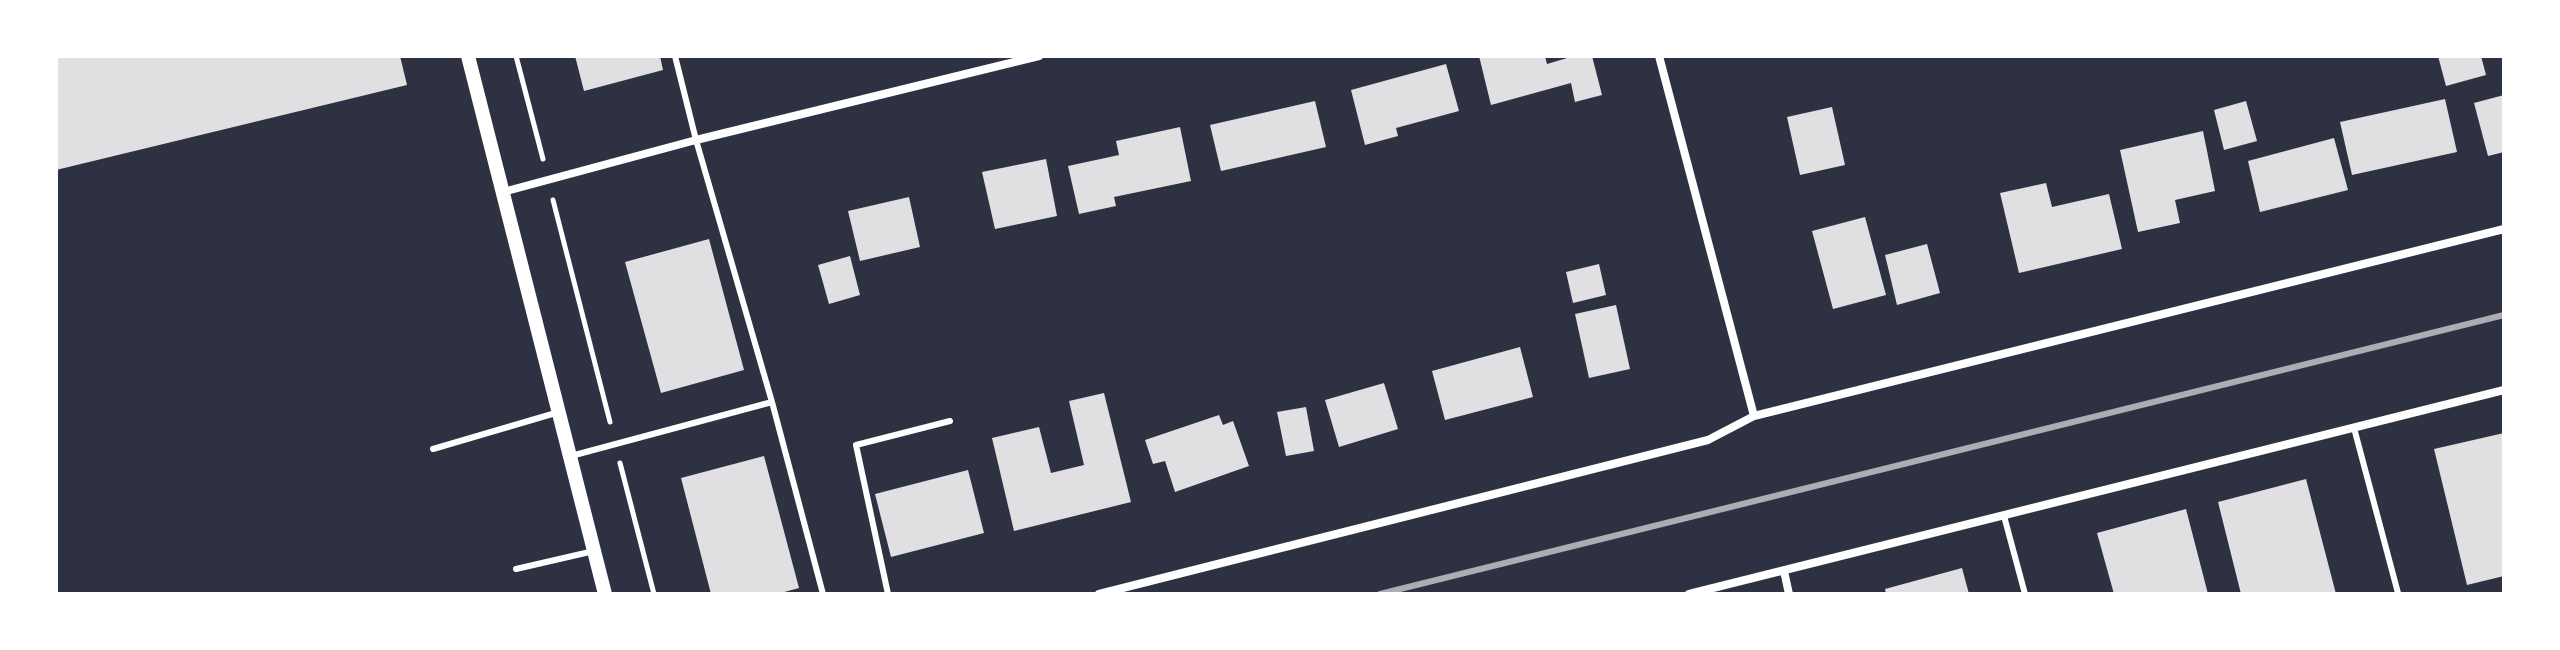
<!DOCTYPE html>
<style>
body{margin:0}
#map{position:relative;width:2560px;height:650px;overflow:hidden;background:#2d3142;font-family:Mulish,sans-serif}
canvas{display:block}
.frame{position:absolute;inset:0;border:58px solid #fff;pointer-events:none}
</style>
<div id="map">
<canvas width="2560" height="650"></canvas>
<div class="frame"></div>
</div>
<script>
const ctx = document.querySelector('canvas').getContext('2d');
ctx.lineJoin = 'round';
function paint(path, color) { ctx.fillStyle = color; ctx.fill(path, 'evenodd'); }
const poly = rows => new Path2D(rows.map(r => 'M' + r).join(''));
function trace(path, color, width, dash) { ctx.strokeStyle = color; ctx.lineWidth = width; ctx.lineCap = dash ? 'butt' : 'round'; ctx.setLineDash(dash || []); ctx.stroke(path); }
paint(poly([
 [56,56,400,56,407,85,56,170],
 [575,56,660,56,663,70,584,91],
 [1479,56,1545,56,1547,64,1574,56,1592,56,1602,95,1575,102,1571,83,1491,105],
 [2438,56,2481,56,2486,75,2446,86],
 [1446,64,1459,111,1396,128,1398,136,1365,145,1351,90],
 [2504,95,2504,152,2488,156,2474,103],
 [2445,99,2457,152,2352,175,2340,122],
 [1315,101,1326,147,1221,171,1210,125],
 [2246,101,2257,141,2224,150,2214,110],
 [1832,107,1845,165,1800,175,1787,117],
 [1180,127,1191,181,1114,197,1116,206,1079,214,1068,166,1119,155,1116,141],
 [2203,131,2215,191,2175,200,2180,223,2138,232,2120,150],
 [2334,138,2348,190,2260,212,2248,161],
 [1046,159,1057,216,995,229,982,172],
 [2046,183,2052,207,2109,194,2122,249,2019,273,2000,193],
 [909,197,920,247,860,261,848,211],
 [1865,217,1886,295,1833,309,1812,231],
 [709,239,744,370,661,393,625,262],
 [1927,244,1940,293,1897,305,1885,255],
 [850,256,860,295,829,304,818,265],
 [1599,264,1606,295,1573,303,1566,272],
 [1616,305,1630,369,1589,378,1575,314],
 [1520,347,1533,397,1445,420,1432,371],
 [1384,383,1398,429,1339,447,1325,400],
 [1104,393,1131,502,1014,531,992,438,1039,427,1051,473,1084,465,1069,401],
 [1306,407,1314,451,1286,456,1277,412],
 [1219,415,1223,425,1233,421,1249,466,1175,492,1165,461,1153,464,1145,440],
 [2504,433,2504,576,2467,585,2434,449],
 [764,456,799,588,777,594,711,594,681,478],
 [968,470,984,533,891,557,875,494],
 [2306,479,2336,594,2241,594,2218,502],
 [2186,509,2208,594,2114,594,2097,533],
 [1962,568,1969,594,1886,594,1885,589]
]), '#e0e0e3');
trace(poly([
 [516,56,543,159],
 [553,200,610,422],
 [620,463,654,594]
]), '#fff', 5);
trace(poly([
 [675,56,696,140,772,402,823,594],
 [2354,428,2398,593],
 [433,449,559,412],
 [571,456,772,402],
 [2004,516,2025,594],
 [516,569,594,551],
 [888,594,856,445,950,421]
]), '#fff', 6);
trace(poly([
 [1659,56,1754,416],
 [503,192,696,140,1039,56],
 [1784,571,1789,594],
 [1099,594,1708,440,1754,416,2504,229],
 [1689,594,2504,390]
]), '#fff', 8);
trace(poly([
 [468,56,605,594]
]), '#fff', 14);
trace(poly([
 [1380,594,2504,315]
]), '#abadb3', 6);
</script>
